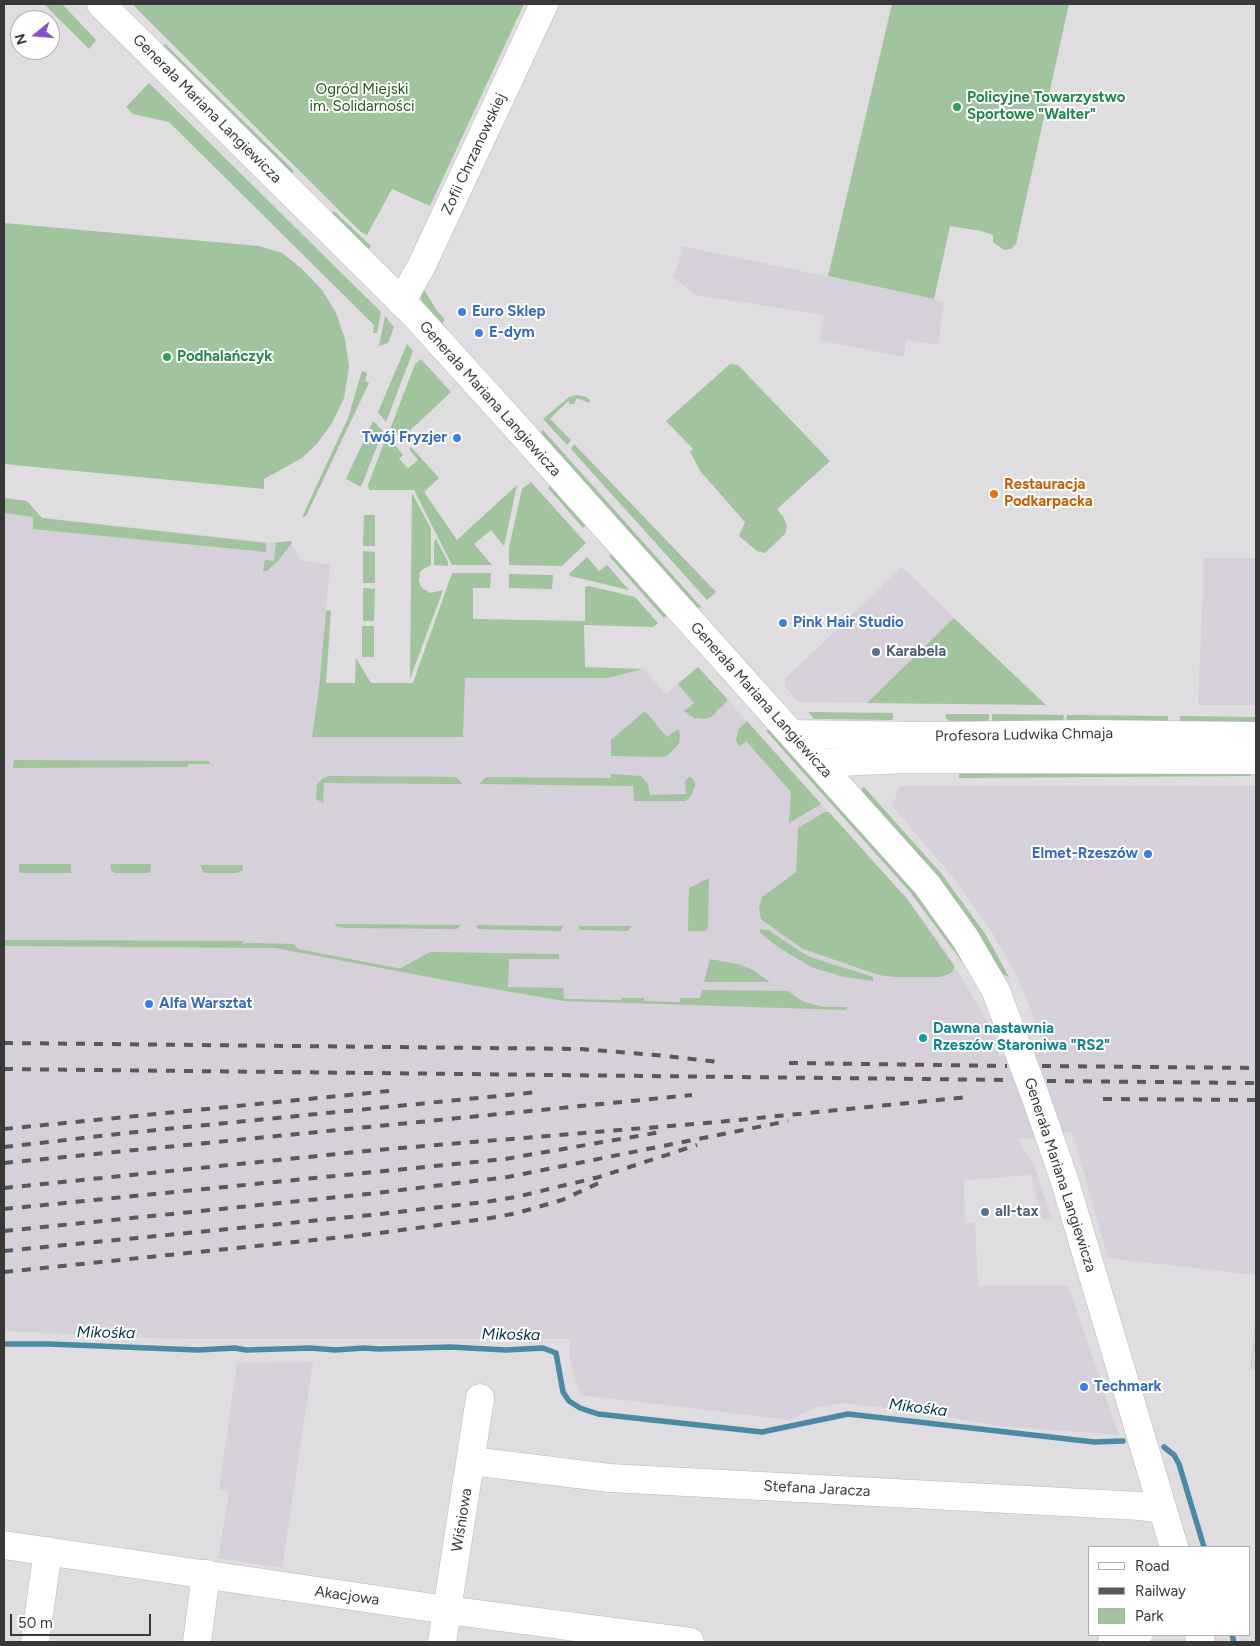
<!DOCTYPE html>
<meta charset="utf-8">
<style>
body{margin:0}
#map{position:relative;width:1260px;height:1646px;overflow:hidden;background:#dfdde0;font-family:Figtree,sans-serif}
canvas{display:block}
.frame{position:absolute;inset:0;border:5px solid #383839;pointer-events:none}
.legend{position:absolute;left:1088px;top:1546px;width:162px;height:90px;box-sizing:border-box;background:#fff;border:1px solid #afafb0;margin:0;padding:6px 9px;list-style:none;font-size:15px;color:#383839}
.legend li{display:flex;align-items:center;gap:10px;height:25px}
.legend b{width:25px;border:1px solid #afafb0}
.north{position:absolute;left:10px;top:10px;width:50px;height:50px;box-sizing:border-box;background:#fff;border:1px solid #afafb0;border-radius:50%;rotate:253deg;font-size:14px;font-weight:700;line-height:20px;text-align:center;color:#383839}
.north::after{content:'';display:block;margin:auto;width:18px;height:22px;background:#8950c7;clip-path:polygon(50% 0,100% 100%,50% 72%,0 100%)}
.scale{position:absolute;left:10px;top:1614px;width:141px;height:22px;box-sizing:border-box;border:2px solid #383839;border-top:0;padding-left:6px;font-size:15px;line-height:18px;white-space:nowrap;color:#383839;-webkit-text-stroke:4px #fff;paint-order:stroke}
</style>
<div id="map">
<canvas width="1260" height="1646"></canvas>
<div class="frame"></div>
<ul class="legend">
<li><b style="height:6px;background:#fff"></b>Road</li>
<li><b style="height:6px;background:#59595a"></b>Railway</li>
<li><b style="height:14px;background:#a1c39d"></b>Park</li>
</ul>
<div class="north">N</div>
<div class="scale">50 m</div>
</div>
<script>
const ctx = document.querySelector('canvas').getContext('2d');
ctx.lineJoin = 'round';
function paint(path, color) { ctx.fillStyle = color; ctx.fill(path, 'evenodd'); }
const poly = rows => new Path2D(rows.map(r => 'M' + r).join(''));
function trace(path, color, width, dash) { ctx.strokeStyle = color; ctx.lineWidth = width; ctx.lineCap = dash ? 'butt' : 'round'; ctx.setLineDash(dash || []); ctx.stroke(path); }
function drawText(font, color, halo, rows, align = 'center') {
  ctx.font = font + ' Figtree,sans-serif'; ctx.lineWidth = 4; ctx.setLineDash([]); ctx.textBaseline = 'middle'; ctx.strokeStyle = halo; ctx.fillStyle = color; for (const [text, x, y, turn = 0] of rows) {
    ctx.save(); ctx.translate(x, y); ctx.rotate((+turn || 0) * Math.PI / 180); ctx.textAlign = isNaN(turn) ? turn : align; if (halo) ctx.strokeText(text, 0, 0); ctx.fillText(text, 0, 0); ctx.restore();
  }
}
paint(poly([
 [682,246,934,299,944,303,938,345,907,340,903,357,819,340,824,315,696,295,673,277,679,262],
 [4,498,27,501,42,518,274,543,290,541,301,560,330,565,319,688,312,737,464,678,608,678,643,669,666,694,698,667,908,900,949,956,993,1032,999,1056,1047,1053,1034,1017,1017,976,990,929,952,876,892,806,900,786,1256,786,1256,1275,1108,1258,1072,1131,1018,1140,1034,1164,1051,1218,1042,1219,1031,1175,964,1180,965,1223,975,1223,978,1286,1068,1285,1119,1435,1000,1426,913,1411,841,1403,814,1408,790,1420,582,1395,579,1391,570,1361,570,1339,178,1339,4,1331],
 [1203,558,1256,558,1256,705,1198,705,1203,589],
 [902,567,954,618,867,703,798,702,785,687,785,679],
 [1256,1307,1256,1370,1250,1369],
 [313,1362,282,1568,218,1558,229,1492,219,1490,237,1363]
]), '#d6d0da');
paint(poly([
 [44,4,62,4,96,40,89,49],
 [132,4,524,4,430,206,392,189,367,235,361,232],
 [892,4,1069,4,1016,244,1011,249,1004,250,993,242,993,235,981,231,950,226,934,299,828,276],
 [165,44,294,171,292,173,288,173,163,46],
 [149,83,381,312,377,333,373,333,374,325,169,122,133,114,126,107],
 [334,211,371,246,370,248,367,250,330,215],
 [4,223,259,246,282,253,301,268,322,290,336,313,345,339,349,367,344,398,332,423,317,444,302,458,264,479,264,489,4,464],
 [423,288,437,311,444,318,444,321,440,325,423,304,421,299],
 [385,316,394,327,388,343,379,346],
 [407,344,413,351,386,422,378,412],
 [421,359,451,392,402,438,391,427,415,364],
 [730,364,738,365,830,461,777,509,784,518,787,526,785,534,765,553,757,551,739,536,745,522,701,472,690,452,693,449,666,421],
 [362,371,367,373,365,381,369,383,306,516,302,517,348,418],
 [577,395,586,397,590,400,589,403,577,398,574,404,570,404,568,401,550,419,571,440,567,445,543,419,569,397],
 [373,421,383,431,361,487,346,479],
 [543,430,702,608,695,607,538,434],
 [387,435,403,455,399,459,408,468,418,460,409,449,411,447,439,478,424,492,457,540,517,485,504,546,491,530,474,544,492,565,452,565,414,490,369,490,368,485],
 [574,444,716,592,707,600,571,449],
 [531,482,586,543,562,566,509,565,509,548,522,489],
 [551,484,587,524,583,528,548,488],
 [412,493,431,529,431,565,423,569,420,572,419,580,420,584,422,588,430,593,443,590,410,679],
 [4,498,27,501,42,518,266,543,266,552,33,529,33,517,4,513],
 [364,515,375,515,375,546,363,546],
 [436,539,448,562,448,566,434,565,434,542],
 [290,541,292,543,277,562,267,571,263,571,265,560,274,561,276,544,274,543],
 [363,551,375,552,375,583,363,583],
 [613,553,669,614,664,618,609,556],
 [587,557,599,571,607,565,629,590,570,576,569,574],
 [452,573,491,573,490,588,473,588,473,619,585,621,585,587,589,586,635,597,658,623,653,627,584,625,585,667,643,669,608,678,465,678,463,737,312,737,319,688,326,611,331,610,326,683,355,683,356,658,371,683,413,683],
 [509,574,553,575,552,589,509,588],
 [363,588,375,589,374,621,363,621],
 [954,618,1046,705,867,703],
 [362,626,374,626,374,657,362,657],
 [698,667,728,700,711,717,704,719,694,718,684,711,694,703,678,684],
 [645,711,667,737,678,729,680,734,679,744,667,756,662,757,611,756,611,740],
 [808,712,893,713,893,719,891,720,814,719],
 [946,714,989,714,989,721,950,721,946,719],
 [992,714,1064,715,1063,722,992,721],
 [1067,715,1168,716,1168,723,1066,722],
 [1180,716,1256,717,1256,724,1180,723],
 [747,721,821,804,789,823,791,792,746,741,739,747,736,740,738,730],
 [771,728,915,888,942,924,962,960,962,962,910,892,766,731],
 [14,760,209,761,210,764,188,764,188,767,13,768],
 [959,771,1250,773,1251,776,959,778],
 [611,774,641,776,648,784,650,795,686,794,685,781,689,777,692,778,695,782,695,786,690,798,685,801,634,801,633,786,479,784,486,777,611,778],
 [329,776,456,777,463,784,324,783,323,803,316,799,317,784,324,778],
 [864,787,941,873,986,935,1009,977,1001,974,859,791],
 [825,812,829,812,908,900,954,966,953,971,949,974,940,977,895,977,879,975,803,949,762,920,760,916,759,908,762,897,796,872,798,828],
 [19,864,71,864,71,873,21,873,19,871],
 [111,864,151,864,151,869,150,872,148,873,115,873,111,870],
 [200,865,243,865,243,870,237,873,204,873],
 [709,878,708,926,707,930,703,931,688,931,689,888],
 [334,924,461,925,457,929,345,928,338,927],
 [477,925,563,926,561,931,478,929],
 [579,926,632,926,628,931,580,930],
 [761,929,768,930,801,952,813,958,873,977,873,981,844,977,811,967,778,947,759,932],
 [4,940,243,941,243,944,247,943,294,944,298,949,397,968,401,968,430,952,559,954,559,959,509,959,508,987,563,988,564,999,621,1000,622,998,644,998,644,1001,680,1002,680,998,700,998,702,990,788,991,802,1001,815,1005,823,1007,847,1007,846,1010,564,1001,471,985,275,948,4,946],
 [710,959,738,964,751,969,770,982,704,982]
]), '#a1c39d');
trace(poly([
 [4,1344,49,1344,198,1350,235,1348,246,1350,311,1348,335,1350,364,1348,379,1349,450,1347,506,1350,543,1348,556,1353,563,1392,569,1401,580,1408,598,1414,762,1432,848,1414,1094,1442,1123,1441],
 [1164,1447,1174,1455,1179,1464,1204,1547],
 [1232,1635,1234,1642]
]), '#4a8aa4', 5.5);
const minor = poly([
 [101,4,414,314,502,411,927,885,965,938,996,991,1036,1098,1065,1182,1174,1547],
 [401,302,421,267,544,4],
 [792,734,929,736,1090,734,1256,736],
 [819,763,905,759,1256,760],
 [471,1461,610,1478,1140,1506,1163,1509],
 [4,1545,447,1610,690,1642],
 [1199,1635,1201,1642],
 [35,1642,48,1551],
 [197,1642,206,1574],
 [442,1642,480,1398],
 [1112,1642,1138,1635]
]);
trace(minor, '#b8b6b9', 29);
trace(minor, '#fff', 28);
trace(poly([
 [4,1043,581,1049,655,1055,720,1062],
 [789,1063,1007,1066],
 [1042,1066,1256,1068],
 [4,1069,1012,1080],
 [1047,1081,1256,1083],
 [1103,1099,1256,1100],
 [4,1129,389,1091],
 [4,1147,136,1132,538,1092],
 [4,1163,692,1095],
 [4,1188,376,1150,718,1122,968,1097],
 [4,1209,505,1159,661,1132],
 [4,1231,368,1194,508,1177,788,1121],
 [4,1251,371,1215,485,1202,516,1197,599,1177,697,1145],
 [4,1272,372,1234,491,1218,517,1213,562,1200,603,1181]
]), '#59595a', 4, [9, 9]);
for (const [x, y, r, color] of [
 [957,107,5,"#2e9e5b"],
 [462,312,5,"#3f7fe0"],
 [479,333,5,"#3f7fe0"],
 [167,357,5,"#2e9e5b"],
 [457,438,5,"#3f7fe0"],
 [994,494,5,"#e8710a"],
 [783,623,5,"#3f7fe0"],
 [876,652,5,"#5c6f8a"],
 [1148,854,5,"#3f7fe0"],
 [149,1004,5,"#3f7fe0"],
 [923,1038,5,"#0f9aa8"],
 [985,1212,5,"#5c6f8a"],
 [1084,1387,5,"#3f7fe0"]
]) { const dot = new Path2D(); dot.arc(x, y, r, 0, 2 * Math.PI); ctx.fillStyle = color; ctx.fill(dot); trace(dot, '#fff', 2); }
drawText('15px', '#245a1f', '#fff', [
 ["Ogród Miejski",362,90],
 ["im. Solidarności",362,107]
]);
drawText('bold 15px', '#27864d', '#fff', [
 ["Policyjne Towarzystwo",967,98],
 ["Sportowe \"Walter\"",967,115],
 ["Podhalańczyk",177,357]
], 'left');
drawText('15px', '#383839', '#fff', [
 ["Generała Mariana Langiewicza",207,109,45],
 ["Zofii Chrzanowskiej",474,154,-65],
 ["Generała Mariana Langiewicza",490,399,48],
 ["Generała Mariana Langiewicza",761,700,48],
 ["Profesora Ludwika Chmaja",1024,735,-1],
 ["Generała Mariana Langiewicza",1060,1175,72],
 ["Stefana Jaracza",817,1489,3],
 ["Wiśniowa",462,1520,-81],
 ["Akacjowa",347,1596,8]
]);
drawText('bold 15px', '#366cbe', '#fff', [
 ["Euro Sklep",472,312],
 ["E-dym",489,333],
 ["Twój Fryzjer",447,438,"right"],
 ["Pink Hair Studio",793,623],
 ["Elmet-Rzeszów",1138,854,"right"],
 ["Alfa Warsztat",159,1004],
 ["Techmark",1094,1387]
], 'left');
drawText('bold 15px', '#c56008', '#fff', [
 ["Restauracja",1004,485],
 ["Podkarpacka",1004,502]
], 'left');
drawText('bold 15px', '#4e5e75', '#fff', [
 ["Karabela",886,652],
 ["all-tax",995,1212]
], 'left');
drawText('bold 15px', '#0d838f', '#fff', [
 ["Dawna nastawnia",933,1029],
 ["Rzeszów Staroniwa \"RS2\"",933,1046]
], 'left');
drawText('italic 16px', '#00384c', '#fff', [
 ["Mikośka",106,1333,1],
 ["Mikośka",511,1335,1],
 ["Mikośka",918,1408,7]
]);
</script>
